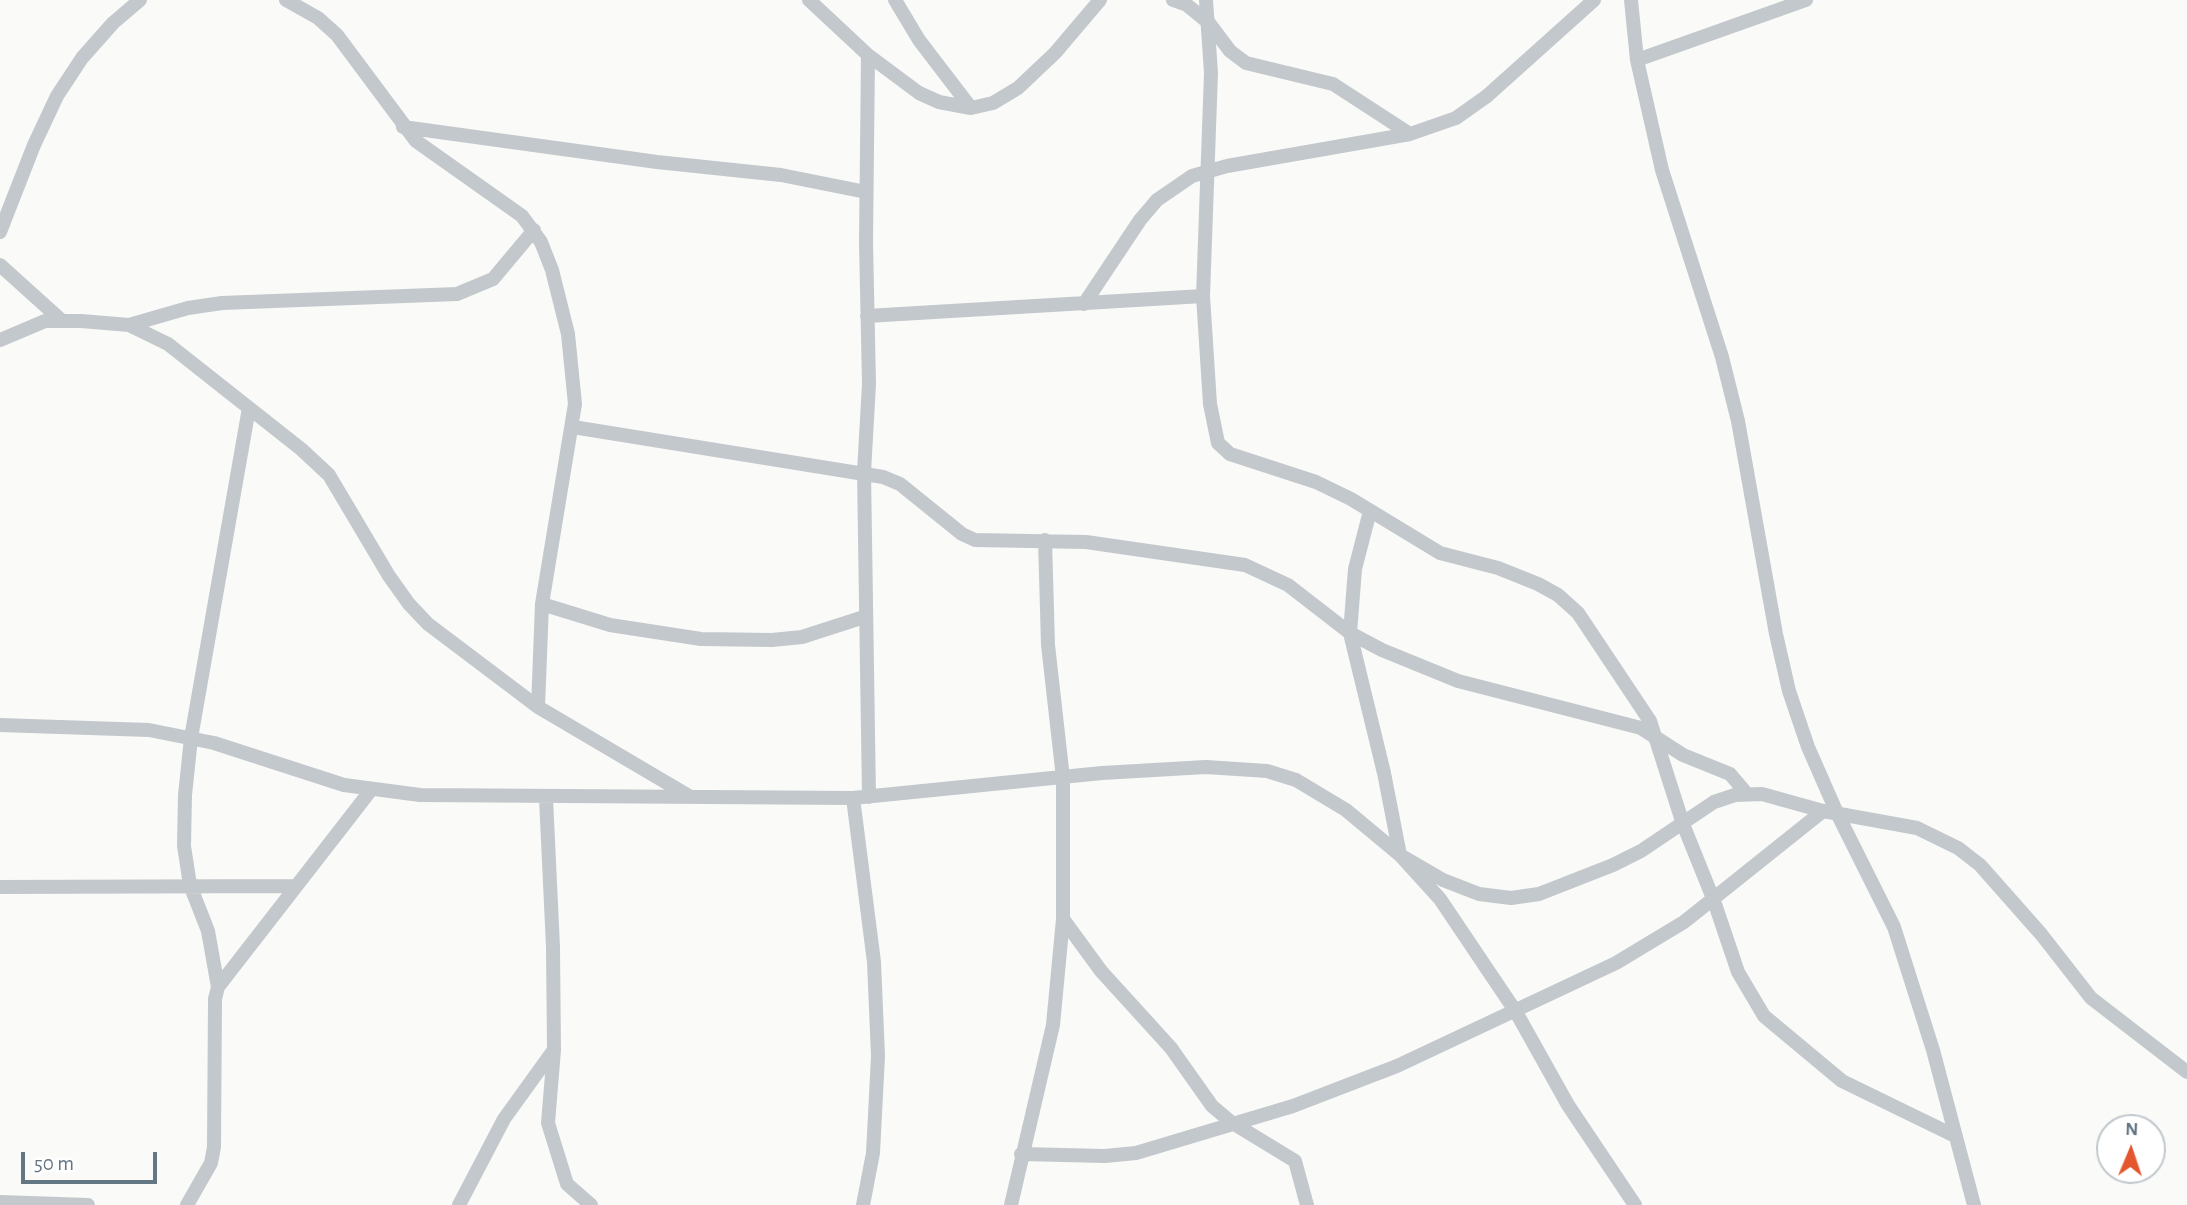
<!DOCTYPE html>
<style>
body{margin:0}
#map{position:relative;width:2187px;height:1205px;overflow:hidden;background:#fafaf8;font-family:"Alegreya Sans",sans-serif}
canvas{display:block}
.north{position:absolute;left:2096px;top:1114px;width:70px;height:70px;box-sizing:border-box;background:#fff;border:2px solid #c1c8cd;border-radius:50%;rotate:2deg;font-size:19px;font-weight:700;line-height:28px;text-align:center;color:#657683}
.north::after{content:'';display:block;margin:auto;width:24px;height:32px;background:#e4572e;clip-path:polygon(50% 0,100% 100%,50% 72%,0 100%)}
.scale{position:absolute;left:21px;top:1152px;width:136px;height:32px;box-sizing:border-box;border:4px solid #657683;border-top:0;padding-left:9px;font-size:21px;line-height:24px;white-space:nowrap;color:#657683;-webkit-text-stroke:5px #fff;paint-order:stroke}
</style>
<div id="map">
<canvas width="2187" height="1205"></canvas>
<div class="north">N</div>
<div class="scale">50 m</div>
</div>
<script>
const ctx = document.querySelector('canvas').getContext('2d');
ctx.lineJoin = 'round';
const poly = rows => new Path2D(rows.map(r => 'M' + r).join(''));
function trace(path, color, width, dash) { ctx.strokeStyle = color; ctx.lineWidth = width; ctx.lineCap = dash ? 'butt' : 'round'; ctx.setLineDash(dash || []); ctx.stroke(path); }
trace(poly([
 [286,0,318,18,337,35,416,141,522,216,541,242,552,270,568,334,575,404,542,604,538,707],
 [809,0,868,55,919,93,939,102,971,108,993,103,1018,88,1055,53,1100,0],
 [895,0,919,40,971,108],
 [1173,0,1187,5,1209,23,1230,51,1246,63,1333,84,1410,134],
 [1206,0,1211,73,1203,296,1210,404,1218,443,1230,454,1316,482,1351,499,1440,553,1498,568,1538,584,1558,595,1578,613,1650,721,1683,824,1714,901,1738,972,1764,1016,1842,1081,1955,1136],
 [1631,0,1637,60,1662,170,1722,357,1738,421,1776,634,1789,691,1808,747,1837,813,1894,927,1933,1050,1974,1205],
 [868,55,866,242,869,384,864,472,869,797],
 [1637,60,1806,0],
 [403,127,657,162,781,175,866,192],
 [0,232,34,145,57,96,82,58,113,23,140,0],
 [0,265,61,320],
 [1084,304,1140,220,1157,200,1192,176,1227,166,1410,134,1456,118,1487,96,1594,0],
 [867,316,1203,296],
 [129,325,188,308,222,303,457,294,493,279,534,230],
 [0,340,45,321,81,321,129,325,168,344,301,449,329,475,389,576,409,604,428,624,538,707,689,796],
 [573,427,883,477,900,484,962,534,975,540,1086,542,1245,565,1288,585,1350,633,1382,650,1458,681,1641,728,1683,755,1730,774,1747,794],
 [1370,511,1355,569,1350,633,1384,773,1400,855,1443,880,1479,894,1511,898,1539,894,1613,865,1641,851,1714,802,1735,795,1762,794,1823,811,1917,828,1958,848,1980,865,2041,934,2091,998,2187,1072],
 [542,604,610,625,701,639,772,640,802,637,864,617],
 [0,725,149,730,214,743,344,785,420,795,853,798,1102,773,1206,767,1267,771,1296,780,1346,810,1400,855,1440,899,1516,1012,1568,1105,1635,1205],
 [546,798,553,947,554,1050,548,1123,567,1184,591,1205],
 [853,798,874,962,878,1056,873,1153,863,1205],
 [0,887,295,886],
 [1063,919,1101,971,1171,1048,1212,1106,1231,1122,1295,1161,1307,1205],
 [218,987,208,931,190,885,184,846,185,795,191,738,249,408],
 [1021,1154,1105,1156,1136,1153,1293,1106,1397,1066,1616,963,1684,922,1823,811],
 [0,1202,88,1205],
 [187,1205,211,1163,214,1147,215,999,218,987,371,790],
 [459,1205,504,1119,553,1051],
 [1011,1205,1053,1025,1063,919,1063,778,1048,645,1045,540]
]), '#c3c8cc', 14);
</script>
